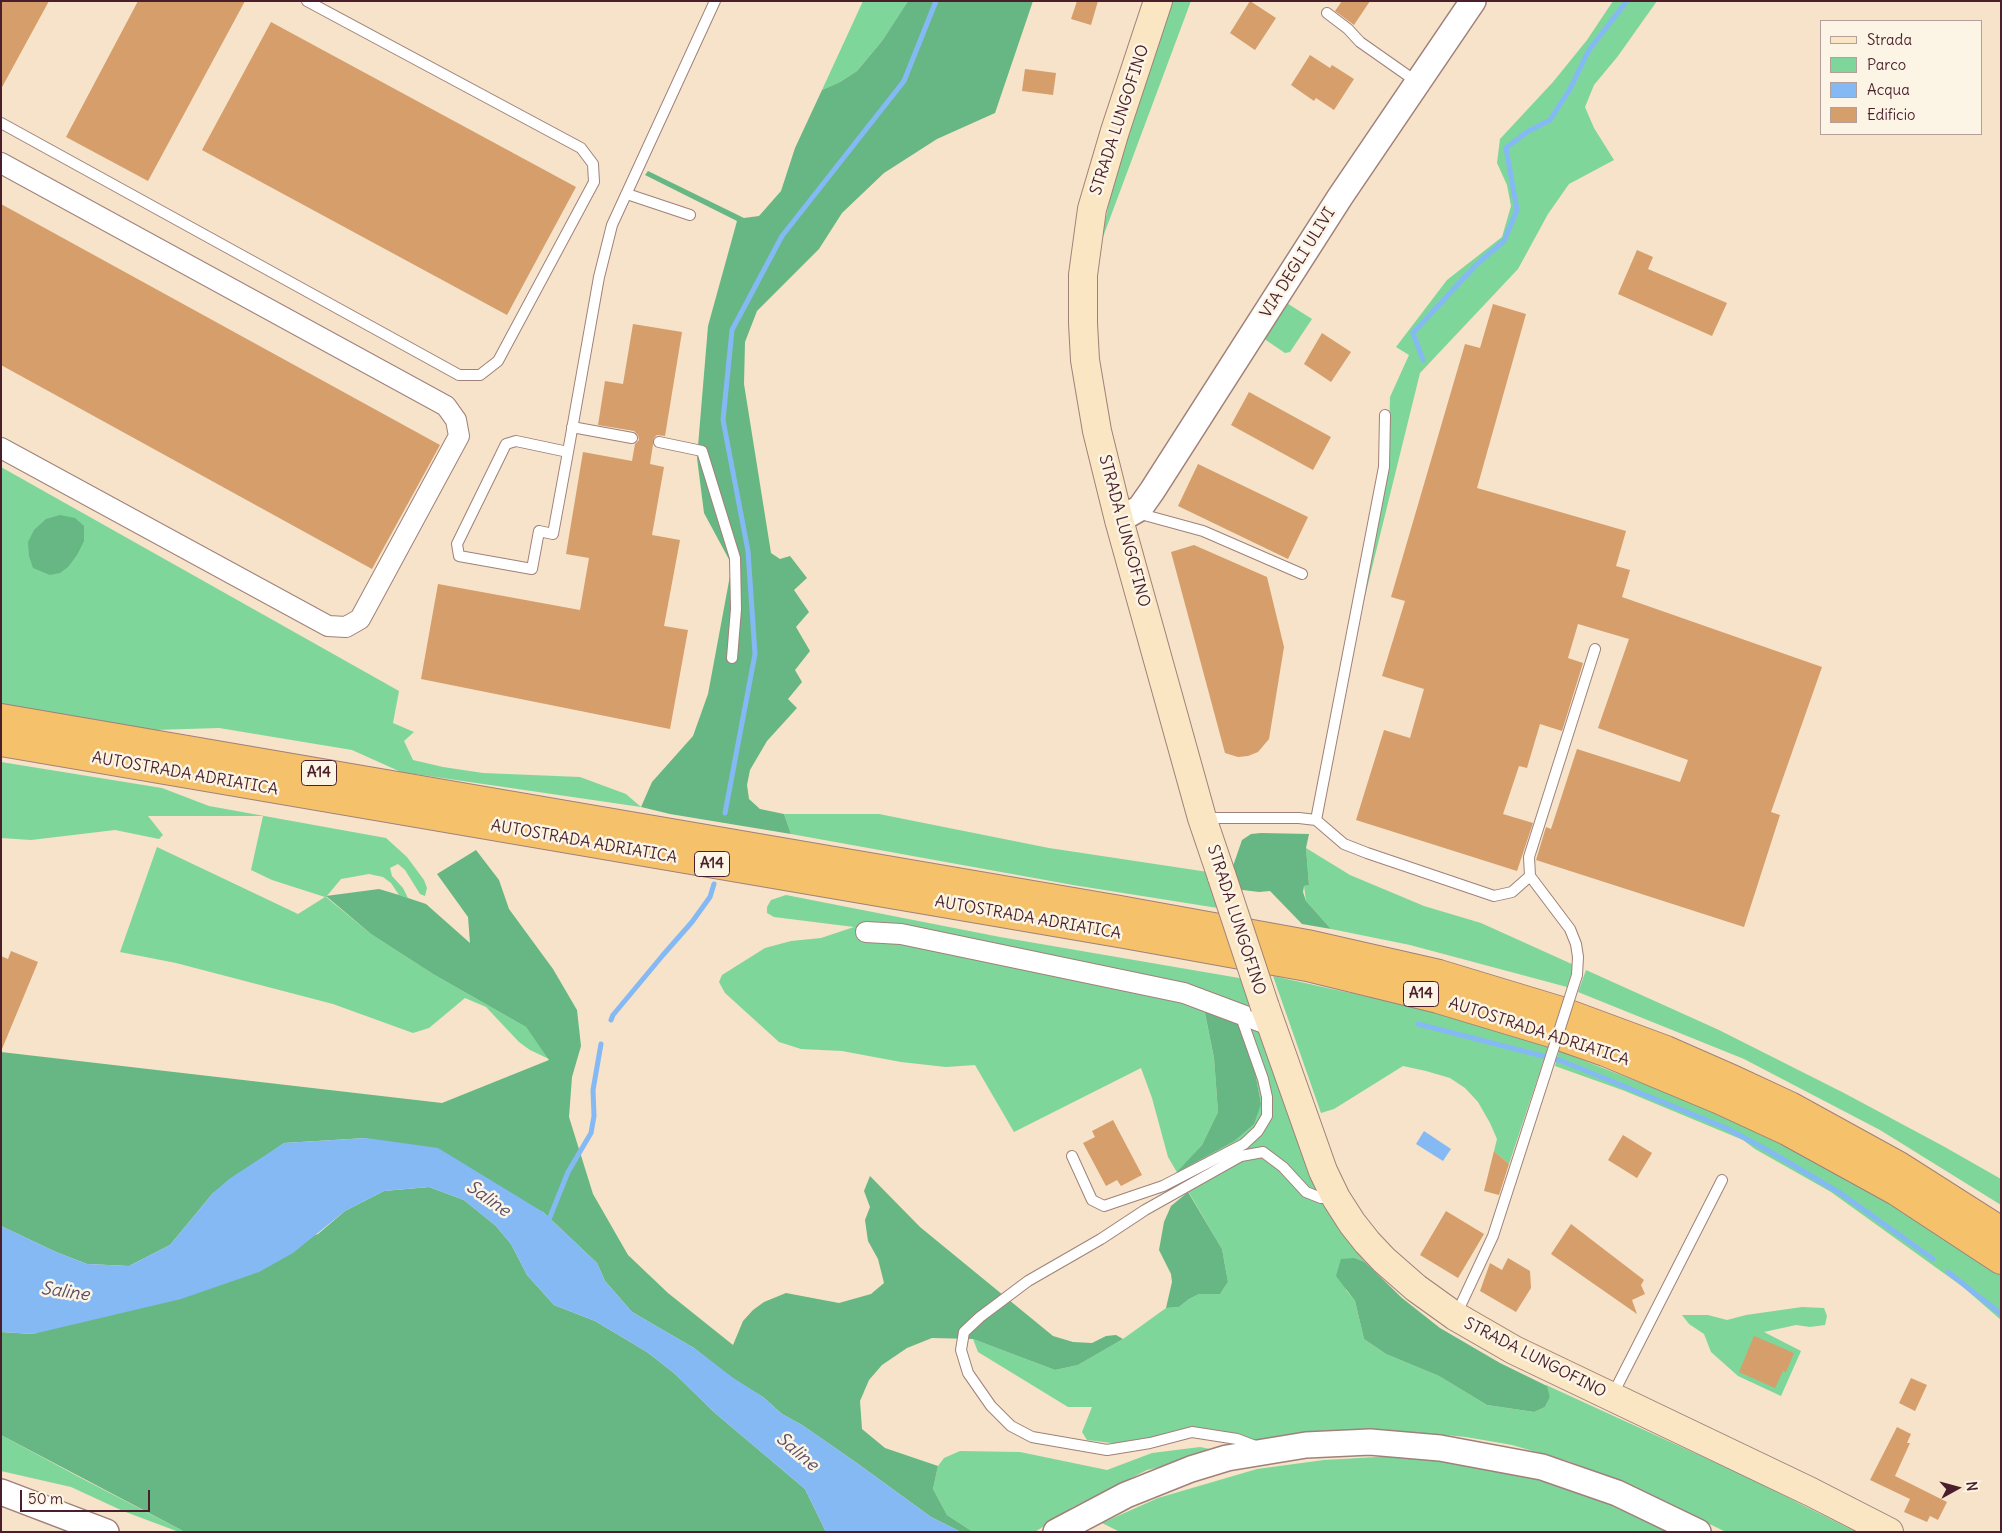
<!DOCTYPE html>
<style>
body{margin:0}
#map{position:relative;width:2002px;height:1533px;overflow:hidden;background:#f6e3c9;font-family:Delius,sans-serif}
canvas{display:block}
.frame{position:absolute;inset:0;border:2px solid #4a1f2b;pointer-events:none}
.legend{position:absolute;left:1820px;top:20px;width:162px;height:115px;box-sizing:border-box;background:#fcf5e5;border:1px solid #b59f9b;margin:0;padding:6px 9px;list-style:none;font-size:15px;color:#4a1f2b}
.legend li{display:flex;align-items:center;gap:10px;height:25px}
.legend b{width:25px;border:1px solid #b59f9b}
.north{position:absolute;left:1932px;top:1463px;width:50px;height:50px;-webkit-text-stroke:4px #fcf5e5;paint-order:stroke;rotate:83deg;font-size:14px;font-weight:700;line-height:20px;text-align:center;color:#4a1f2b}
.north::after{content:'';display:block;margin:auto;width:18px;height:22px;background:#4a1f2b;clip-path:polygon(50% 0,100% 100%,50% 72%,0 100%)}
.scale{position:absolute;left:20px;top:1490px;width:130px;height:22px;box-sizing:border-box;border:2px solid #4a1f2b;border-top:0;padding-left:6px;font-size:15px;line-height:18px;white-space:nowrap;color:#4a1f2b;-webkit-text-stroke:4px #fcf5e5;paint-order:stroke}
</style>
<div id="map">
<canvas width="2002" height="1533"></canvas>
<div class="frame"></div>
<ul class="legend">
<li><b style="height:6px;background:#fbe6c4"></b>Strada</li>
<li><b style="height:14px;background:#7ed69b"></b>Parco</li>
<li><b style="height:14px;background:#85b9f3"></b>Acqua</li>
<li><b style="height:14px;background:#d59e6b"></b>Edificio</li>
</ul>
<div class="north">N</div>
<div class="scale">50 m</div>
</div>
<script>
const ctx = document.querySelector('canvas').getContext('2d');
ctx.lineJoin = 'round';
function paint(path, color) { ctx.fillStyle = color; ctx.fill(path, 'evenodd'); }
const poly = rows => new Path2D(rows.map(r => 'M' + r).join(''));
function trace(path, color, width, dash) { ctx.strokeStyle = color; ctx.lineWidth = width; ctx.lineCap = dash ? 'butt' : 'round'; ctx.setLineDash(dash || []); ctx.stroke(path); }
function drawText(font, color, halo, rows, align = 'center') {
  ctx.font = font + ' Delius,sans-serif'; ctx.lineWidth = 5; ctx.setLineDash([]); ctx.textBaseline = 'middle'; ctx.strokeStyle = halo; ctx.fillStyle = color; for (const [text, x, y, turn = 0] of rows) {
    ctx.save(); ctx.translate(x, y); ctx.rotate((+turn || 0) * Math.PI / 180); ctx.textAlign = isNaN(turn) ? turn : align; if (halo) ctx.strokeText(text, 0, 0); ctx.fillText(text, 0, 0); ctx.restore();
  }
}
paint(poly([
 [863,1,908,1,882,41,857,71,840,82,822,90],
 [1172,1,1191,1,1100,245,1114,180],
 [1613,1,1657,1,1618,56,1594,85,1585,107,1594,128,1614,160,1569,184,1548,214,1518,269,1420,373,1353,645,1383,500,1388,466,1390,397,1409,355,1396,347,1447,280,1502,237,1511,206,1507,185,1497,163,1500,139,1553,82,1587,40],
 [1282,300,1312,319,1290,352,1285,353,1260,336],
 [1,467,399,691,393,723,414,732,404,741,413,760,443,767,483,773,580,777,626,794,641,807,401,772,352,750,219,728,154,730,1,704],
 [1,762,162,788,209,806,386,838,407,857,424,880,427,888,425,896,420,894,405,870,398,864,390,868,392,876,403,888,408,898,399,895,391,883,383,877,369,874,341,879,326,897,371,934,433,974,526,1027,549,1059,530,1050,519,1042,486,1007,465,998,429,1028,413,1033,333,1004,176,963,120,952,157,847,298,914,325,897,272,880,251,870,263,816,148,816,163,835,159,839,115,830,31,840,1,838],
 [784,814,879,814,1049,848,1208,872,1224,909,1073,885,791,834],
 [1306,848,1350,875,1424,906,1481,923,1574,965,1567,987,1410,945,1331,929,1306,901,1304,886,1309,885],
 [786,895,1000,937,1245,979,1269,1042,1313,1172,1331,1217,1365,1262,1355,1258,1346,1290,1355,1301,1364,1339,1386,1354,1439,1376,1487,1405,1534,1412,1545,1407,1550,1397,1546,1385,1747,1477,1856,1532,1726,1532,1629,1485,1568,1461,1512,1445,1466,1437,1423,1433,1391,1432,1259,1443,1223,1434,1119,1444,1087,1440,1082,1432,1092,1407,1068,1407,978,1352,973,1339,1055,1370,1078,1365,1123,1339,1166,1308,1179,1307,1189,1299,1199,1294,1220,1294,1228,1282,1222,1249,1168,1157,1152,1098,1141,1068,1014,1132,975,1065,946,1067,901,1062,842,1051,801,1049,779,1042,725,993,719,982,722,975,765,948,791,941,821,938,854,927,774,917,767,913,767,907,771,900],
 [1194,992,1253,1061,1261,1104,1233,1142,1178,1172,1202,1145,1218,1112,1214,1058,1205,1013],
 [1586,970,1719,1030,1844,1093,1943,1146,2001,1179,2001,1205,1880,1130,1744,1059,1578,992],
 [1273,976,1419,1008,1499,1030,1548,1047,1509,1164,1494,1151,1497,1139,1490,1123,1478,1102,1465,1088,1450,1078,1426,1071,1403,1066,1334,1109,1321,1113],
 [1559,1051,1732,1118,1839,1170,2001,1273,2001,1320,1963,1287,1831,1192,1755,1149,1743,1140,1625,1091,1555,1066],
 [1802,1307,1824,1308,1827,1316,1825,1325,1810,1327,1796,1325,1764,1332,1801,1351,1781,1396,1738,1376,1711,1352,1704,1334,1689,1324,1682,1315,1708,1315,1727,1320,1746,1315],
 [1,1435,79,1477,185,1532,179,1532,123,1511,71,1487,1,1471],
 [1200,1447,1220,1451,1216,1454,1147,1470,1073,1507,1035,1532,973,1532,947,1515,933,1489,938,1466,944,1458,960,1451,1020,1452,1107,1470,1152,1453],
 [1394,1456,1501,1467,1595,1497,1669,1532,1120,1532,1102,1523,1158,1498,1257,1469,1324,1460]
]), '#7ed69b');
paint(poly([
 [908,1,1033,1,995,113,937,139,884,173,842,213,819,249,757,311,745,342,744,384,771,553,780,559,790,556,807,578,794,590,809,612,796,627,810,651,795,670,802,682,788,699,797,708,767,741,750,770,747,785,749,799,760,809,784,814,791,834,670,814,641,807,652,782,693,736,708,694,732,565,704,513,697,458,708,326,737,221,645,175,648,171,744,218,759,216,781,191,795,148,822,90,840,82,857,71,882,41],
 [60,515,75,518,84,526,84,541,77,555,68,567,60,573,50,575,33,568,29,556,28,542,34,530,46,519],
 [1261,833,1309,834,1306,848,1309,885,1304,886,1303,892,1306,901,1331,929,1302,924,1270,891,1259,892,1235,889,1232,869,1242,840,1251,834],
 [476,850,499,880,509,909,553,969,577,1010,581,1046,572,1077,569,1117,593,1194,628,1255,668,1293,733,1345,743,1321,753,1310,764,1302,786,1293,839,1303,871,1294,884,1283,878,1259,868,1241,865,1220,870,1207,864,1191,870,1176,920,1227,1053,1336,1073,1342,1092,1343,1106,1336,1116,1335,1123,1339,1078,1365,1055,1370,973,1339,932,1338,907,1348,882,1365,869,1380,860,1401,862,1429,885,1448,938,1466,933,1489,947,1515,973,1532,961,1532,931,1517,854,1461,802,1425,782,1414,763,1397,732,1378,694,1348,632,1312,605,1281,597,1263,543,1212,366,1138,284,1143,213,1193,170,1245,129,1266,87,1264,56,1252,1,1226,1,1052,442,1103,549,1060,526,1027,433,974,371,934,326,896,379,889,399,895,426,904,470,943,468,917,437,874],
 [1194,991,1230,999,1253,1061,1261,1104,1254,1124,1233,1142,1176,1173,1202,1145,1218,1112,1214,1058,1205,1013],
 [429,1187,464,1200,496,1226,511,1244,527,1275,554,1305,595,1321,647,1352,674,1373,715,1413,805,1489,826,1532,185,1532,1,1435,1,1332,33,1334,318,1234,345,1211,384,1191],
 [1188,1192,1222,1249,1228,1282,1220,1294,1199,1294,1189,1299,1179,1307,1166,1308,1172,1282,1171,1274,1159,1250,1164,1222,1171,1206],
 [1355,1258,1365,1262,1402,1298,1440,1328,1500,1363,1547,1386,1550,1397,1545,1407,1534,1412,1487,1405,1439,1376,1386,1354,1364,1339,1355,1301,1336,1276,1341,1259]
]), '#66b783');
paint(poly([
 [1424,1131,1451,1149,1443,1161,1416,1144],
 [366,1138,438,1148,543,1212,597,1263,605,1281,632,1312,694,1348,732,1377,763,1397,782,1414,802,1425,854,1461,931,1517,961,1532,826,1532,805,1489,715,1413,674,1373,647,1352,595,1321,554,1305,527,1275,511,1244,496,1226,464,1200,429,1187,384,1191,345,1211,293,1253,259,1272,181,1299,33,1334,1,1332,1,1226,56,1252,87,1264,129,1266,170,1245,213,1193,229,1179,284,1143]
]), '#85b9f3');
trace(poly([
 [1423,360,1413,333,1477,264,1504,241,1517,210,1506,148,1527,132,1550,120,1570,89,1589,50,1627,1],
 [725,813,755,654,748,551,723,420,732,330,782,236,904,81,936,1],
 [611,1020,613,1015,663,955,692,922,710,897,714,884],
 [1418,1024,1562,1061,1726,1128,1769,1151,1840,1193,1933,1259],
 [548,1222,568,1172,591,1133,594,1116,593,1090,601,1044],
 [1948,1272,2001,1314]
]), '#85b9f3', 5);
paint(poly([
 [1,1,49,1,1,89],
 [138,1,245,1,148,181,66,137],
 [1077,1,1098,1,1091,25,1071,19],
 [1250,1,1276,18,1255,50,1230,33],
 [1342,1,1370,1,1354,25,1335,11],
 [271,22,576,187,507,315,202,150],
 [1310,55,1330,68,1332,65,1354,79,1334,110,1316,98,1314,101,1291,85],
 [1025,69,1056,73,1053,95,1022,91],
 [1,204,440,445,372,569,1,365],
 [1637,250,1653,257,1648,269,1727,303,1712,336,1618,294],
 [1493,304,1526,314,1477,488,1626,531,1616,566,1630,570,1622,597,1822,667,1771,812,1780,815,1744,927,1536,860,1546,827,1551,829,1577,749,1680,782,1688,760,1598,728,1629,639,1578,624,1568,658,1583,663,1562,731,1540,724,1527,768,1519,766,1503,814,1533,823,1517,871,1356,820,1384,730,1410,738,1424,689,1382,676,1405,601,1391,597,1465,344,1480,348],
 [633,324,682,332,665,436,657,435,654,438,650,464,664,467,652,535,680,540,664,626,688,630,670,729,421,679,438,584,580,610,589,558,566,554,583,452,632,461,635,444,639,440,638,435,634,431,598,425,605,381,623,384],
 [1322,333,1351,352,1331,382,1304,364],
 [1249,392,1331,437,1313,470,1231,425],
 [1198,464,1308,517,1288,559,1178,506],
 [1194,545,1267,577,1284,647,1269,739,1258,752,1248,756,1238,757,1225,753,1171,552],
 [11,951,38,962,2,1049,1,956,8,959],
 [1113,1120,1142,1175,1121,1186,1117,1180,1106,1186,1083,1143,1095,1137,1092,1131],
 [1623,1135,1652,1153,1637,1178,1608,1160],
 [1494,1151,1509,1164,1499,1195,1484,1191],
 [1446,1211,1484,1234,1458,1278,1420,1255],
 [1571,1224,1644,1280,1641,1285,1645,1294,1632,1300,1637,1314,1551,1254],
 [1508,1258,1530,1271,1531,1288,1516,1312,1480,1291,1490,1263,1502,1270],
 [1754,1336,1794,1353,1786,1372,1783,1371,1775,1388,1739,1372],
 [1911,1378,1927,1385,1915,1411,1899,1403],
 [1897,1427,1911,1434,1907,1443,1910,1443,1895,1476,1947,1502,1938,1520,1930,1516,1927,1522,1904,1512,1910,1499,1870,1480]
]), '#d59e6b');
const service = poly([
 [1327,13,1348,29,1360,42,1417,82],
 [1,123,459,375,480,375,498,361,594,182,593,164,581,148,307,1],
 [627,194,690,215],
 [572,427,632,438],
 [659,442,702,451,735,558,736,609,732,658],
 [568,452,516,441,506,444,457,544,459,556,532,569,539,531,553,534,568,452,599,277,612,225,715,1],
 [1137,513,1203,531,1302,574],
 [1203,818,1299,818,1316,820,1344,844,1367,853,1494,896,1512,892,1530,876],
 [1316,820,1384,467,1385,415],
 [1577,975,1578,957,1576,944,1570,929,1530,876,1529,857,1595,649],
 [1072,1156,1092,1200,1104,1206,1163,1186,1244,1144,1258,1131,1267,1116,1267,1097,1263,1079,1240,1014],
 [1456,1315,1493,1236,1545,1075],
 [1612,1396,1722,1180],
 [1258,1447,1237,1439,1192,1432,1150,1443,1107,1450,1032,1437,1011,1426,991,1406,968,1373,961,1350,964,1332,980,1317,1028,1281,1101,1239,1145,1210,1241,1156,1263,1152,1283,1167,1306,1192,1321,1198,1333,1198]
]);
const minor = poly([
 [1,163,446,406,456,420,459,436,360,619,346,627,328,626,1,448],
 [866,932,901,934,1184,993,1272,1026]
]);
const tertiary = poly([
 [1119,520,1140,508,1152,491,1340,197,1473,1],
 [1,1492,106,1532],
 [1056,1532,1126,1495,1191,1469,1227,1458,1306,1445,1370,1442,1440,1448,1542,1467,1617,1493,1698,1532]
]);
const secondary = poly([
 [1158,1,1115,131,1092,209,1083,275,1083,323,1085,360,1097,431,1119,520,1202,818,1222,877],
 [1265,1007,1323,1171,1336,1198,1352,1223,1367,1242,1384,1260,1416,1288,1455,1316,1514,1350,1811,1492,1889,1532]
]);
const motorway = poly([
 [1,718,1120,910,1307,944,1439,974,1558,1010,1666,1050,1732,1079,1790,1106,1899,1166,2001,1231],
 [1,742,1124,934,1307,967,1438,999,1551,1033,1605,1052,1720,1100,1787,1131,1896,1191,2001,1260]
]);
trace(service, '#a0817a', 12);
trace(minor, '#a0817a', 22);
trace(tertiary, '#a0817a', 28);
trace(secondary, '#a0817a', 30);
trace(motorway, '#a0817a', 30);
trace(service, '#fff', 10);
trace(minor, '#fff', 20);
trace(tertiary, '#fff', 25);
trace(secondary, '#fbe6c4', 28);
trace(motorway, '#f5c16b', 28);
const serviceBridge = poly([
 [1545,1075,1577,975]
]);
const secondaryBridge = poly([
 [1222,877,1265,1007]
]);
trace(serviceBridge, '#a0817a', 12, []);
trace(secondaryBridge, '#a0817a', 30, []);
trace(serviceBridge, '#fff', 10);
trace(secondaryBridge, '#fbe6c4', 28);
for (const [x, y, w] of [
 [319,773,35],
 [712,864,35],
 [1421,994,35]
]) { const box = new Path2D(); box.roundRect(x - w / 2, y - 12.5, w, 25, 4); ctx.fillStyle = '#fcf5e5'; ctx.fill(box); trace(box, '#4a1f2b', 1); }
drawText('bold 15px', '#4a1f2b', null, [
 ["A14",319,773],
 ["A14",712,864],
 ["A14",1421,994]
]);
drawText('16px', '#4a1f2b', '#fcf5e5', [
 ["STRADA LUNGOFINO",1120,120,-72],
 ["VIA DEGLI ULIVI",1298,263,-58],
 ["STRADA LUNGOFINO",1124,531,75],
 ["AUTOSTRADA ADRIATICA",185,774,10],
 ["AUTOSTRADA ADRIATICA",584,842,10],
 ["AUTOSTRADA ADRIATICA",1028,918,10],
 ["STRADA LUNGOFINO",1236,920,72],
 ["AUTOSTRADA ADRIATICA",1539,1032,18],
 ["STRADA LUNGOFINO",1535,1358,27]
]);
drawText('italic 18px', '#5c4d67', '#fcf5e5', [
 ["Saline",488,1199,35],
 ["Saline",65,1292,8],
 ["Saline",797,1452,40]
]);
</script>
